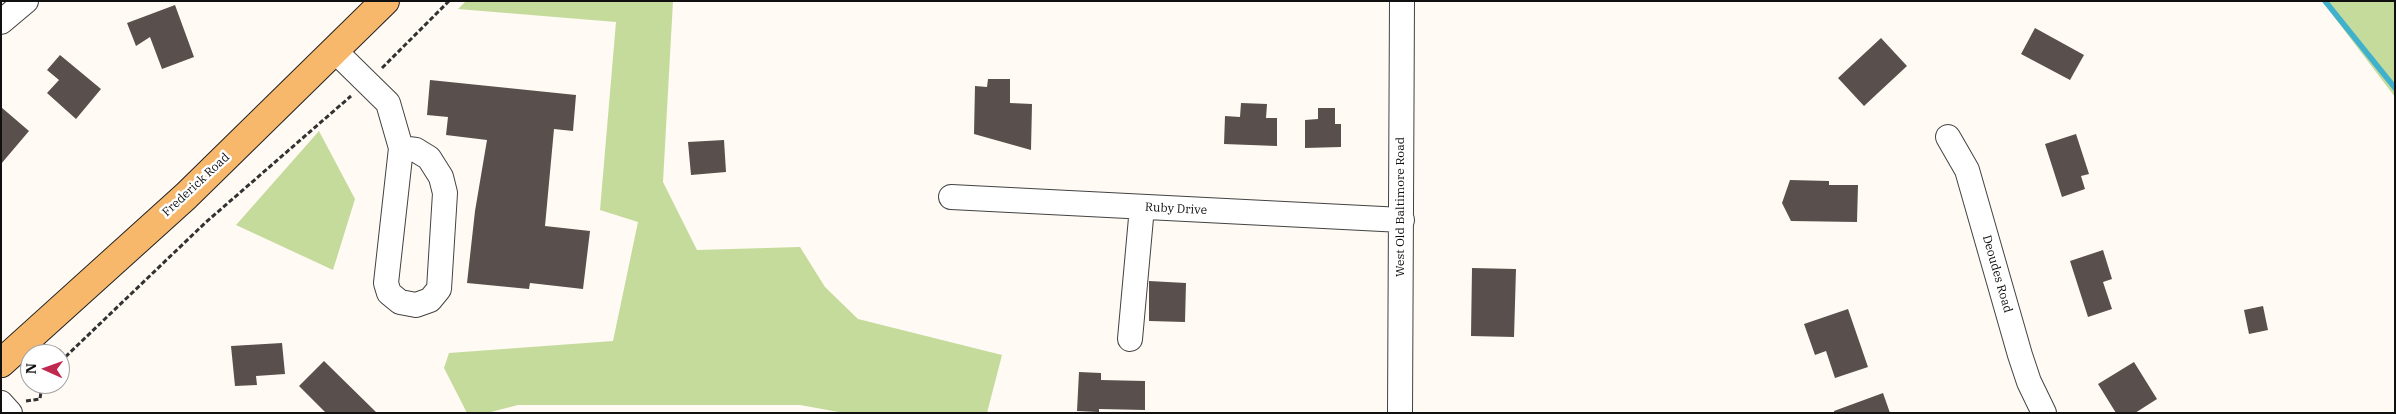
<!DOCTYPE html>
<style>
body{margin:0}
#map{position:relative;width:2396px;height:414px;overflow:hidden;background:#fffaf3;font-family:"IBM Plex Serif",serif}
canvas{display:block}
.frame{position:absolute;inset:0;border:2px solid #101010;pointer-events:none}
.north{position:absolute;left:20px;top:344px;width:50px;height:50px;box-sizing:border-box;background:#fff;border:1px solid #9f9f9f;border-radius:50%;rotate:272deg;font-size:14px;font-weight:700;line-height:20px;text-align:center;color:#101010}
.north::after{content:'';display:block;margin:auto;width:18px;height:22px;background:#c0284e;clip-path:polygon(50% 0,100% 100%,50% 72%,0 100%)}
</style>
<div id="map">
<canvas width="2396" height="414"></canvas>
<div class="frame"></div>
<div class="north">N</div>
</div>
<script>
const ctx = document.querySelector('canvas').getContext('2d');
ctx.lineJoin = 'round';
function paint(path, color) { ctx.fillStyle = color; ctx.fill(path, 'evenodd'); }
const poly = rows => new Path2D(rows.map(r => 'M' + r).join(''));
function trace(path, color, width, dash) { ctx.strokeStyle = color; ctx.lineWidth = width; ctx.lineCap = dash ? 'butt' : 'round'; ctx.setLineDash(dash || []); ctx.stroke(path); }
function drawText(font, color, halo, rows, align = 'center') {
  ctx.font = font + ' "IBM Plex Serif",serif'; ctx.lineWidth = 5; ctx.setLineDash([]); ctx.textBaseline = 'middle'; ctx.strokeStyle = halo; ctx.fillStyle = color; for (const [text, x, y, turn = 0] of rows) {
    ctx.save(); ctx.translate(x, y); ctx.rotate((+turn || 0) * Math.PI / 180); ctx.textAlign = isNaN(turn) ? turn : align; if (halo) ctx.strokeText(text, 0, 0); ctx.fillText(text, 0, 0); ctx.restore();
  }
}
paint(poly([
 [466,1,673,1,663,182,697,250,800,247,825,287,858,319,1002,355,987,413,844,413,800,405,518,405,487,413,467,413,444,368,449,353,613,341,638,222,600,210,616,22,458,9],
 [2322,1,2395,1,2395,97],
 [319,131,355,199,333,270,236,225]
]), '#c5db9c');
trace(poly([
 [2325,1,2395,88]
]), '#40b1cd', 5.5);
paint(poly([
 [175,5,194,57,162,69,150,37,136,46,127,23],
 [2035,28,2084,55,2070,80,2021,54],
 [1881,38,1907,66,1864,106,1838,78],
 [60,55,101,89,76,119,47,93,59,80,47,70],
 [988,79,1010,79,1010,103,1032,104,1031,150,974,134,975,86,987,87],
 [430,80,576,95,573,131,554,129,545,226,590,231,583,289,530,283,529,289,467,283,475,211,487,140,446,135,448,117,427,115],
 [1241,103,1267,104,1266,118,1277,118,1277,146,1224,144,1225,116,1240,117],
 [1,107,29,131,1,164],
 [1318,108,1335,108,1335,124,1341,124,1341,147,1305,148,1305,120,1318,119],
 [2076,134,2089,174,2081,176,2085,189,2062,197,2045,144],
 [724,140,726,172,691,175,688,142],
 [1790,180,1829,181,1829,185,1858,185,1857,222,1791,221,1782,203],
 [2103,250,2112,279,2103,282,2112,309,2088,317,2070,261],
 [1472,268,1516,269,1514,337,1471,336],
 [1149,281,1186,283,1185,322,1149,321],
 [2263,306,2268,330,2249,334,2244,310],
 [1848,309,1868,367,1835,378,1826,351,1815,355,1804,324],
 [282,343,285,374,256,376,257,385,235,386,231,346],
 [324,361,377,413,326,413,299,386],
 [2134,362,2157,399,2135,413,2116,413,2098,384],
 [1079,372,1101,373,1101,380,1145,381,1145,410,1099,409,1099,412,1077,411],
 [1883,393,1890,413,1834,413,1834,411]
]), '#594f4c');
const minor = poly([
 [1,22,26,1],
 [335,51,388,103,401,148,386,283,389,293,400,302,416,305,430,300,439,289,445,193,441,177,429,158,416,150,401,148],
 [1948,137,1967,170,2020,355,2029,382,2044,413],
 [951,197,1402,220],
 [1130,339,1142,207],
 [1,403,10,413],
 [1400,413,1402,1]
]);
const major = poly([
 [1,363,186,196,385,1]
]);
trace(minor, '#434343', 26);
trace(major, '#212121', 30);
trace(poly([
 [382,68,449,1],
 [60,362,205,223,351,96],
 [26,401,40,399,42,384]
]), '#323232', 3, [5, 2.5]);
trace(minor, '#fff', 24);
trace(major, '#f7b86b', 28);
drawText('12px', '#101010', '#fff', [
 ["Frederick Road",196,185,-43],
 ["West Old Baltimore Road",1401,207,-90],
 ["Ruby Drive",1176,209,3],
 ["Deoudes Road",1997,274,74]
]);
</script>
